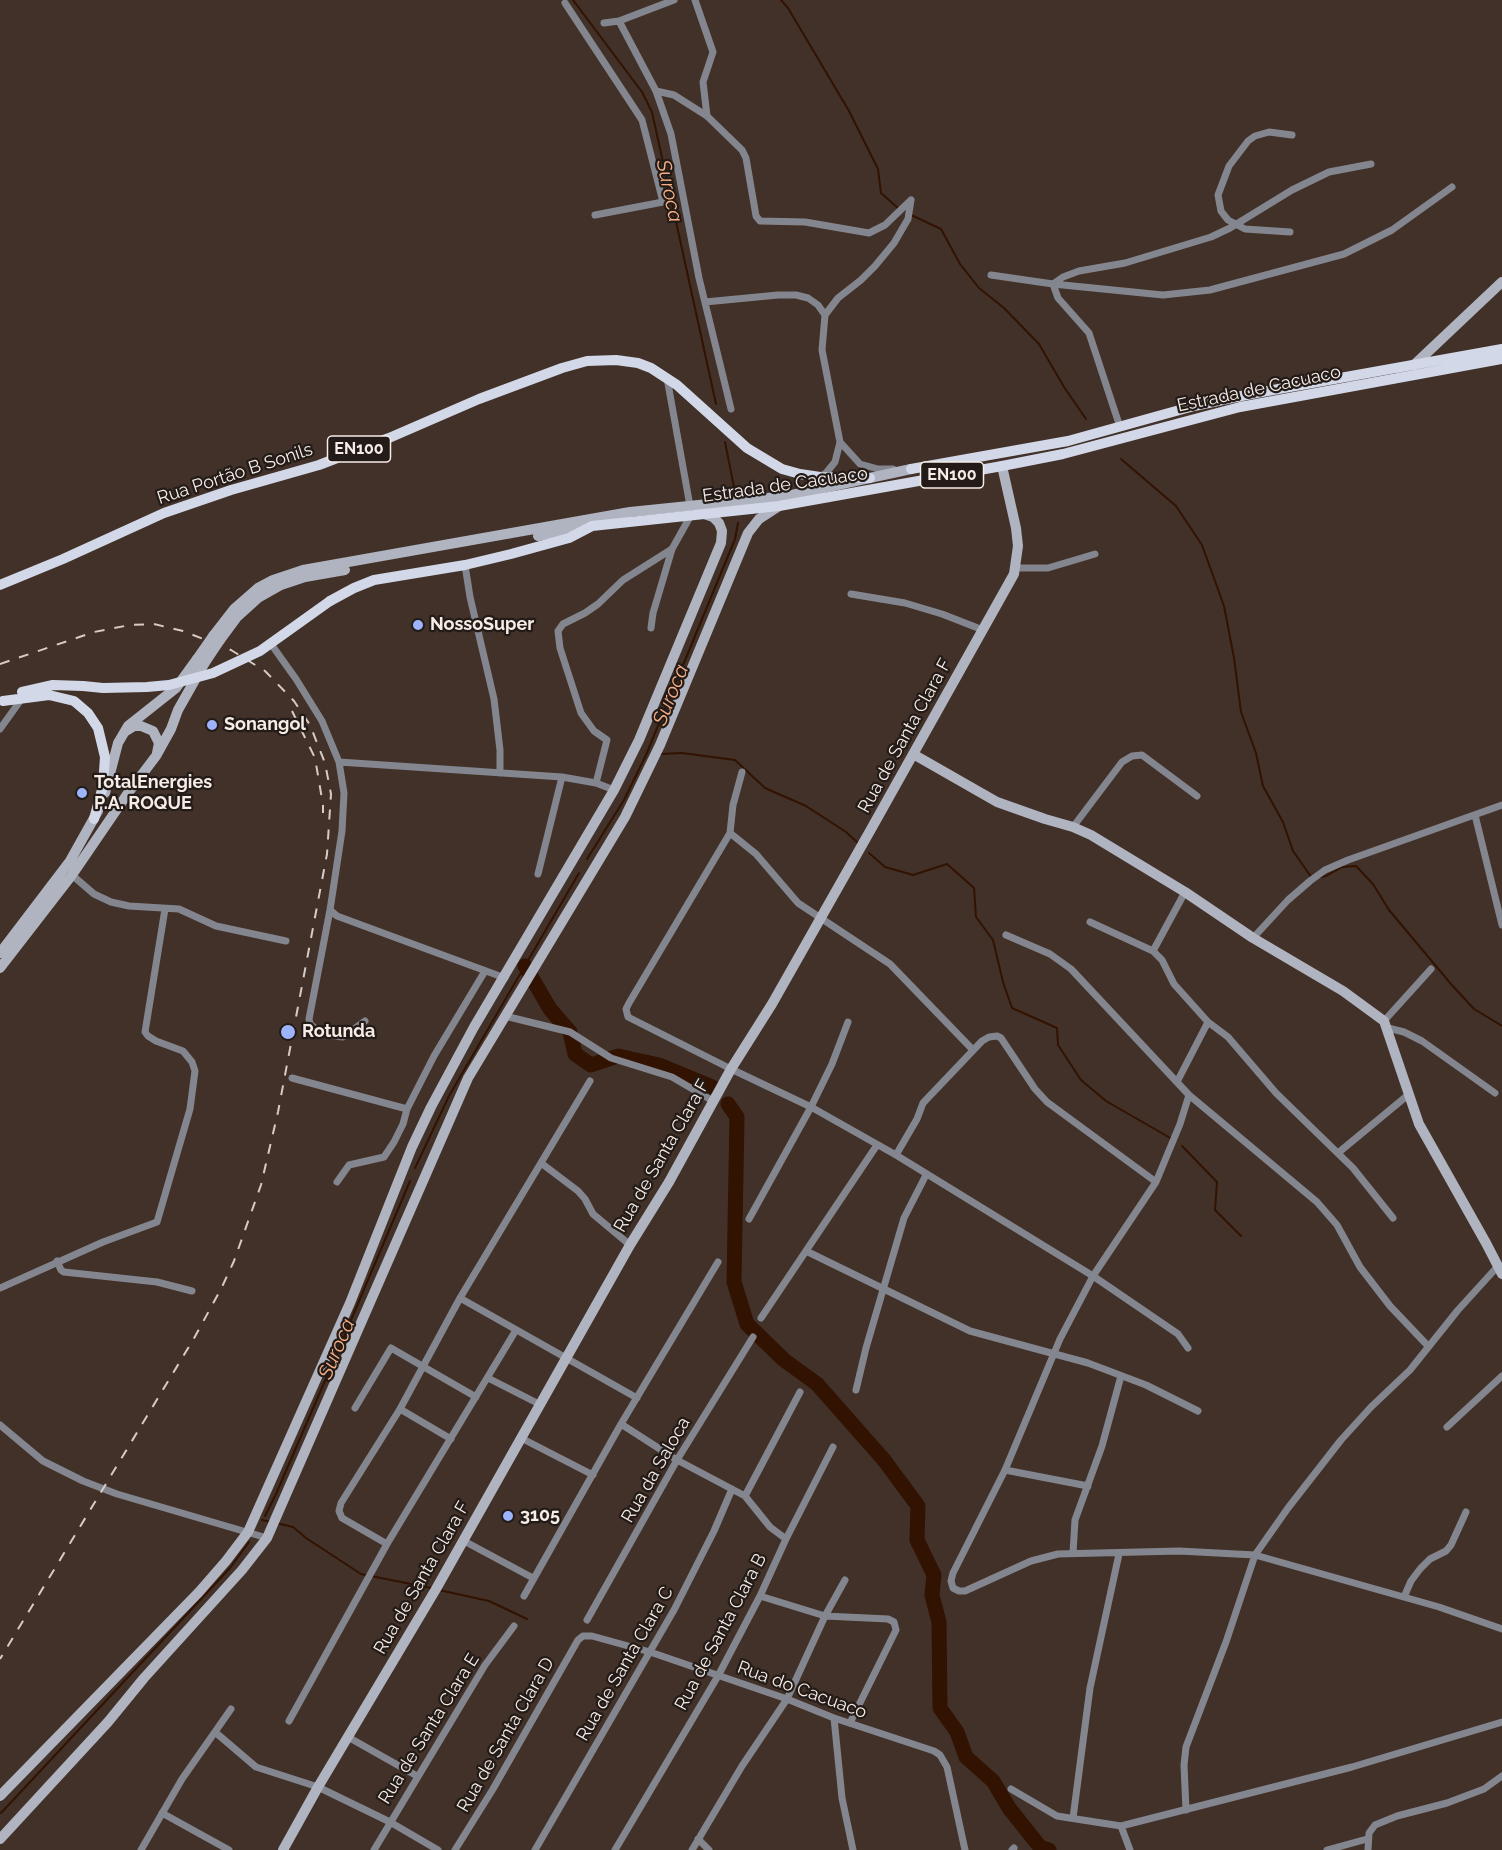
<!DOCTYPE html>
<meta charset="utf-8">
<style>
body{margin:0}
canvas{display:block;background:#413128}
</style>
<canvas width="1502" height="1850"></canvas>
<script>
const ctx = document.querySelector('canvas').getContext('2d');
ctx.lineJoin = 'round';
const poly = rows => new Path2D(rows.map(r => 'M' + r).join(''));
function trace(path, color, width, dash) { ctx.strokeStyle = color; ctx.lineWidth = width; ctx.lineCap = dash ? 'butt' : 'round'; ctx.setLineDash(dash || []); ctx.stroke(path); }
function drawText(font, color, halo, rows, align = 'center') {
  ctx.font = font + ' Raleway,sans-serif'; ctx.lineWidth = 4.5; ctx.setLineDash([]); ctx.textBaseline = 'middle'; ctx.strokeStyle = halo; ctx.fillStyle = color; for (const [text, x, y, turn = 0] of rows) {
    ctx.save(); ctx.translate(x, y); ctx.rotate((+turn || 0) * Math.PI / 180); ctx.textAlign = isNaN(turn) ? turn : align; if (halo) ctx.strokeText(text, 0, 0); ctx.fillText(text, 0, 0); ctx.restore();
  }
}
trace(poly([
 [573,0,642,92,652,112,716,404],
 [781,0,788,8,849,111,878,169,881,193,899,209],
 [909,214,941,229,960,264,979,288,1004,308,1039,344,1064,387,1086,419],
 [725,442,734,487],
 [1121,459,1176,506,1202,545,1224,606,1234,658,1241,712,1256,753,1263,786,1283,822,1293,851,1312,878],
 [660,754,682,753,735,760,765,788,806,806,846,832,858,843],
 [869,853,885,867,913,875,947,864,974,888,976,917,993,940,1003,982,1012,1008,1057,1028,1058,1045,1081,1080,1106,1101,1172,1139],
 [587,859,624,800,646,755,735,539,738,523],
 [1321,877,1326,876,1342,867,1356,866,1373,884,1389,910,1451,984,1474,1009,1502,1026],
 [1182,1146,1217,1182,1215,1210,1241,1236],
 [415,1168,449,1096,579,873],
 [265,1516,276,1494,340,1346,410,1181],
 [262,1520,271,1522],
 [276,1523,293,1527,306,1538,361,1574,431,1588],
 [439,1590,489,1601,527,1619],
 [1,1813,230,1568,249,1542]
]), '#321200', 2);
trace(poly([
 [525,966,550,1009,570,1032,575,1054,591,1065,618,1056,659,1065,712,1087],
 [728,1104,737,1117,734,1282,747,1324,784,1360,817,1384,884,1460,918,1506,917,1540,934,1575,932,1595,939,1622,940,1708,957,1732,966,1757,993,1781,1009,1808,1040,1847,1049,1850]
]), '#321200', 15);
trace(poly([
 [674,0,619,21,656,91,674,95,707,116,742,150,746,158,756,216,760,221,805,222,869,233,885,225,911,200],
 [695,0,713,52,703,82,707,116],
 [565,3,642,120,663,202,595,215],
 [604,23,619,21],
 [656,91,671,134,699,278,731,409],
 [1290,232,1245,229,1228,220,1224,215,1221,211,1218,195,1229,166,1248,141,1255,136,1269,132,1292,135],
 [991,275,1053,284,1058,298,1089,333,1120,427],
 [1053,284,1163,295,1210,290,1344,254,1392,230,1452,187],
 [1053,284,1063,277,1079,271,1125,263,1211,237,1230,228,1292,190,1329,172,1371,164],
 [705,302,778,295,796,295,808,298,818,305,825,315],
 [667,378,690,506],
 [840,442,860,464,878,469,893,469],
 [821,476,826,473,835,462,840,442,822,350,825,315,838,298,861,280,875,266,894,243,908,219,911,200],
 [465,565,470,597,494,699,500,750,500,773],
 [1016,568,1048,568,1095,554],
 [851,594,905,603,942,614,983,630],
 [651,628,653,613,672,549,691,515],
 [271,644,296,679,322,721,339,762,344,793,342,831,330,910,337,916,505,978],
 [0,729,23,697],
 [339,762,562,777,596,783,614,790],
 [742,772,733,805,730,833,629,1003,626,1009,628,1017,731,1069,811,1107,896,1155,1093,1276,1178,1334,1188,1348],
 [596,783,607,740,594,731,581,713,560,648,558,631,563,624,585,613,598,604,623,580,672,549],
 [1475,815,1502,925],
 [1073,827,1122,762,1132,756,1142,755,1146,758,1197,796],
 [730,833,756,854,798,903,890,964,973,1050],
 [538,874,562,777],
 [72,875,94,894,111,902,129,906,179,909,216,926,286,941],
 [1185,892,1153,951,1162,960,1174,984,1208,1022,1228,1037,1276,1093,1353,1168,1393,1218],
 [330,910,309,1019,310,1024,317,1030,329,1035,343,1037,365,1021],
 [1090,922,1153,951],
 [1006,935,1050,954,1071,969,1189,1095,1317,1202,1337,1225,1360,1267,1390,1306,1428,1346],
 [1253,938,1288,900,1310,881,1325,870,1348,860,1502,805],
 [505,1016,570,1032,611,1058,672,1077,713,1101],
 [1384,1021,1431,969],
 [1388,1028,1404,1032,1422,1041,1495,1093],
 [292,1078,407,1109],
 [1177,1082,1208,1022],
 [1189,1095,1180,1124,1156,1182,1093,1276,1060,1339,1005,1470,953,1573,951,1581,953,1588,959,1591,965,1591,1031,1561,1058,1554,1179,1551,1255,1555,1439,1607,1502,1629],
 [1338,1153,1408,1095],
 [896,1155,917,1119,923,1103,982,1041,989,1037,997,1036,1001,1038,1035,1089,1047,1102,1156,1182],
 [541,1163,578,1191,585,1199,593,1214,630,1245],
 [337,1182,349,1165,384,1157,394,1142,403,1124,407,1109,434,1056,485,971],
 [749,1219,811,1107,832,1064,848,1022],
 [806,1251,970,1331,1088,1363,1146,1385,1198,1411],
 [57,1261,61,1270,64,1272,157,1282,192,1291],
 [0,1288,103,1242,157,1222,190,1109,195,1071,192,1062,183,1051,156,1041,148,1036,145,1032,165,909],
 [460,1298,637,1398],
 [761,1318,877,1145],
 [488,1378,541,1405],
 [856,1390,866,1348,904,1218,926,1175],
 [355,1408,391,1348,476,1397],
 [400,1409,451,1439],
 [621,1424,677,1460,745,1496,770,1527,786,1539],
 [0,1425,43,1461,83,1481,117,1494,267,1538],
 [1447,1427,1502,1376],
 [521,1438,593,1475],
 [1005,1470,1088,1486],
 [745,1496,800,1392],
 [464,1541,533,1578],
 [387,1544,342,1518,339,1511,341,1503,400,1409,460,1298,590,1081],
 [1073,1553,1075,1520,1102,1446,1121,1376],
 [524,1596,621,1424,718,1262],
 [760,1596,825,1616,888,1619,894,1622,896,1630,850,1723],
 [1404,1597,1411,1581,1420,1569,1430,1559,1446,1551,1451,1545,1466,1512],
 [587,1620,677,1460,753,1337],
 [834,1718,842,1798,853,1850],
 [289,1721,387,1544,516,1330],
 [215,1732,256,1767,318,1787,390,1822,438,1850],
 [348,1737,417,1776],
 [1011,1789,1057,1816,1121,1826,1352,1767,1502,1722],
 [1186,1810,1184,1765,1186,1747,1226,1642,1255,1555,1288,1508,1341,1440,1371,1407,1410,1370,1458,1310,1498,1266],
 [162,1813,229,1850],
 [1073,1818,1090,1688,1119,1554],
 [1121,1826,1130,1850],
 [698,1839,709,1850],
 [141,1850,182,1779,231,1709],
 [374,1850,485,1665,514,1626],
 [455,1850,493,1789,578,1640,583,1636,592,1636,650,1652,787,1699,834,1718,934,1751,940,1755,947,1767,965,1850],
 [535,1850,674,1610,714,1531,732,1489],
 [615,1850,718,1676,760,1596,786,1539,833,1447],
 [692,1850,742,1766,787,1699,825,1616,845,1580],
 [1012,1850,1014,1848],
 [1327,1850,1367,1839],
 [1368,1850,1369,1833,1375,1825,1397,1816,1447,1803,1484,1789,1502,1776]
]), '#84868f', 7);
trace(poly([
 [1414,365,1502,282],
 [538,536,587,527],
 [213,636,234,609,258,588,273,580,303,570,630,512,787,496,911,469],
 [220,640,237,617,258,598,281,585,305,577,345,570],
 [126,731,134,726,141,726,153,731,159,743,157,753],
 [913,754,997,802,1045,819,1073,827,1091,835,1185,892,1253,938,1343,991,1384,1021,1419,1124,1486,1243,1502,1274],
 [105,793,118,743,128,726,176,688,197,659],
 [0,953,70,861,98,811],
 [0,968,72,875,128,793,156,756,171,729,178,710,204,664],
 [0,1796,199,1592,226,1561,248,1532,350,1303,412,1147,431,1107,474,1027,614,790,639,740,721,543,722,531,719,523,713,517,704,514],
 [0,1839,108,1722,144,1678,242,1570,267,1538,468,1078,625,817,660,745,748,533,759,519,779,506],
 [283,1850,318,1787,436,1589,630,1245,669,1182,731,1069,772,1004,870,831,1014,574,1018,546,1016,528,1002,466]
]), '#b0b4c1', 10);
trace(poly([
 [911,469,1068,441,1194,406,1251,394,1502,349],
 [0,585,63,559,164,513,231,490,319,465,389,438,479,399,562,368,587,361,616,360,638,363,651,368,677,385,747,448,782,469,800,474,820,477,870,478],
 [330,601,354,588,374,580,465,565,511,554,569,538,592,526,779,506,1002,466,1063,454,1240,407,1502,359],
 [22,692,53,685,83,686],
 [3,701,49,695,74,701,88,713,98,728,105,757,103,786,94,819]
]), '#d2d8e8', 10);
trace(poly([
 [0,664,94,632,130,625,154,624,183,631,231,650,265,671,294,701,310,725,325,763,331,794,327,854,278,1112,261,1185,234,1261,221,1289,193,1340,0,1659],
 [292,711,315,758,323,805,323,813]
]), '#d7cbc5', 2, [10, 10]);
trace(poly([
 [197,659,213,636],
 [204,664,220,640]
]), '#b0b4c1', 10);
trace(poly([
 [83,686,103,688,147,687,169,685,213,673,260,651,330,601]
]), '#d2d8e8', 10);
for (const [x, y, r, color] of [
 [418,625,6,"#9db4fd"],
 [212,725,6,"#9db4fd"],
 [82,793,6,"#9db4fd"],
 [288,1032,8,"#9db4fd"],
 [508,1516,6,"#9db4fd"]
]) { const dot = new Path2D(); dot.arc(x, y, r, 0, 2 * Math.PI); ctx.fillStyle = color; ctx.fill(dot); trace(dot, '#221b17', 2); }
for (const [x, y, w] of [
 [359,449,63],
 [952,475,63]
]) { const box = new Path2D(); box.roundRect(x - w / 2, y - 13, w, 26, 4.5); ctx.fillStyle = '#221b17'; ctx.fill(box); trace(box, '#f7ece6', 1.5); }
drawText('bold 16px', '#f7ece6', null, [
 ["EN100",359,449],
 ["EN100",952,475]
]);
drawText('18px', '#f7ece6', '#221b17', [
 ["Estrada de Cacuaco",1259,389,-12],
 ["Rua Portão B Sonils",235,474,-18],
 ["Estrada de Cacuaco",785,485,-8],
 ["Rua de Santa Clara F",905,736,-61],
 ["Rua de Santa Clara F",662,1156,-60],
 ["Rua da Saloca",656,1470,-60],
 ["Rua de Santa Clara F",422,1578,-60],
 ["Rua de Santa Clara B",721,1632,-62],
 ["Rua de Santa Clara C",625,1664,-60],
 ["Rua do Cacuaco",802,1690,20],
 ["Rua de Santa Clara E",429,1729,-58],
 ["Rua de Santa Clara D",506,1735,-60]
]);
drawText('bold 18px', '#f7ece6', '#221b17', [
 ["NossoSuper",430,625],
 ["Sonangol",224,725],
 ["TotalEnergies",94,783],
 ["P.A. ROQUE",94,804],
 ["Rotunda",302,1032],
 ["3105",520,1516]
], 'left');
drawText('italic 20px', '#f8ad84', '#221b17', [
 ["Suroca",669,191,78],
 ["Suroca",671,695,-68],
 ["Suroca",337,1349,-67]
]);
</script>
